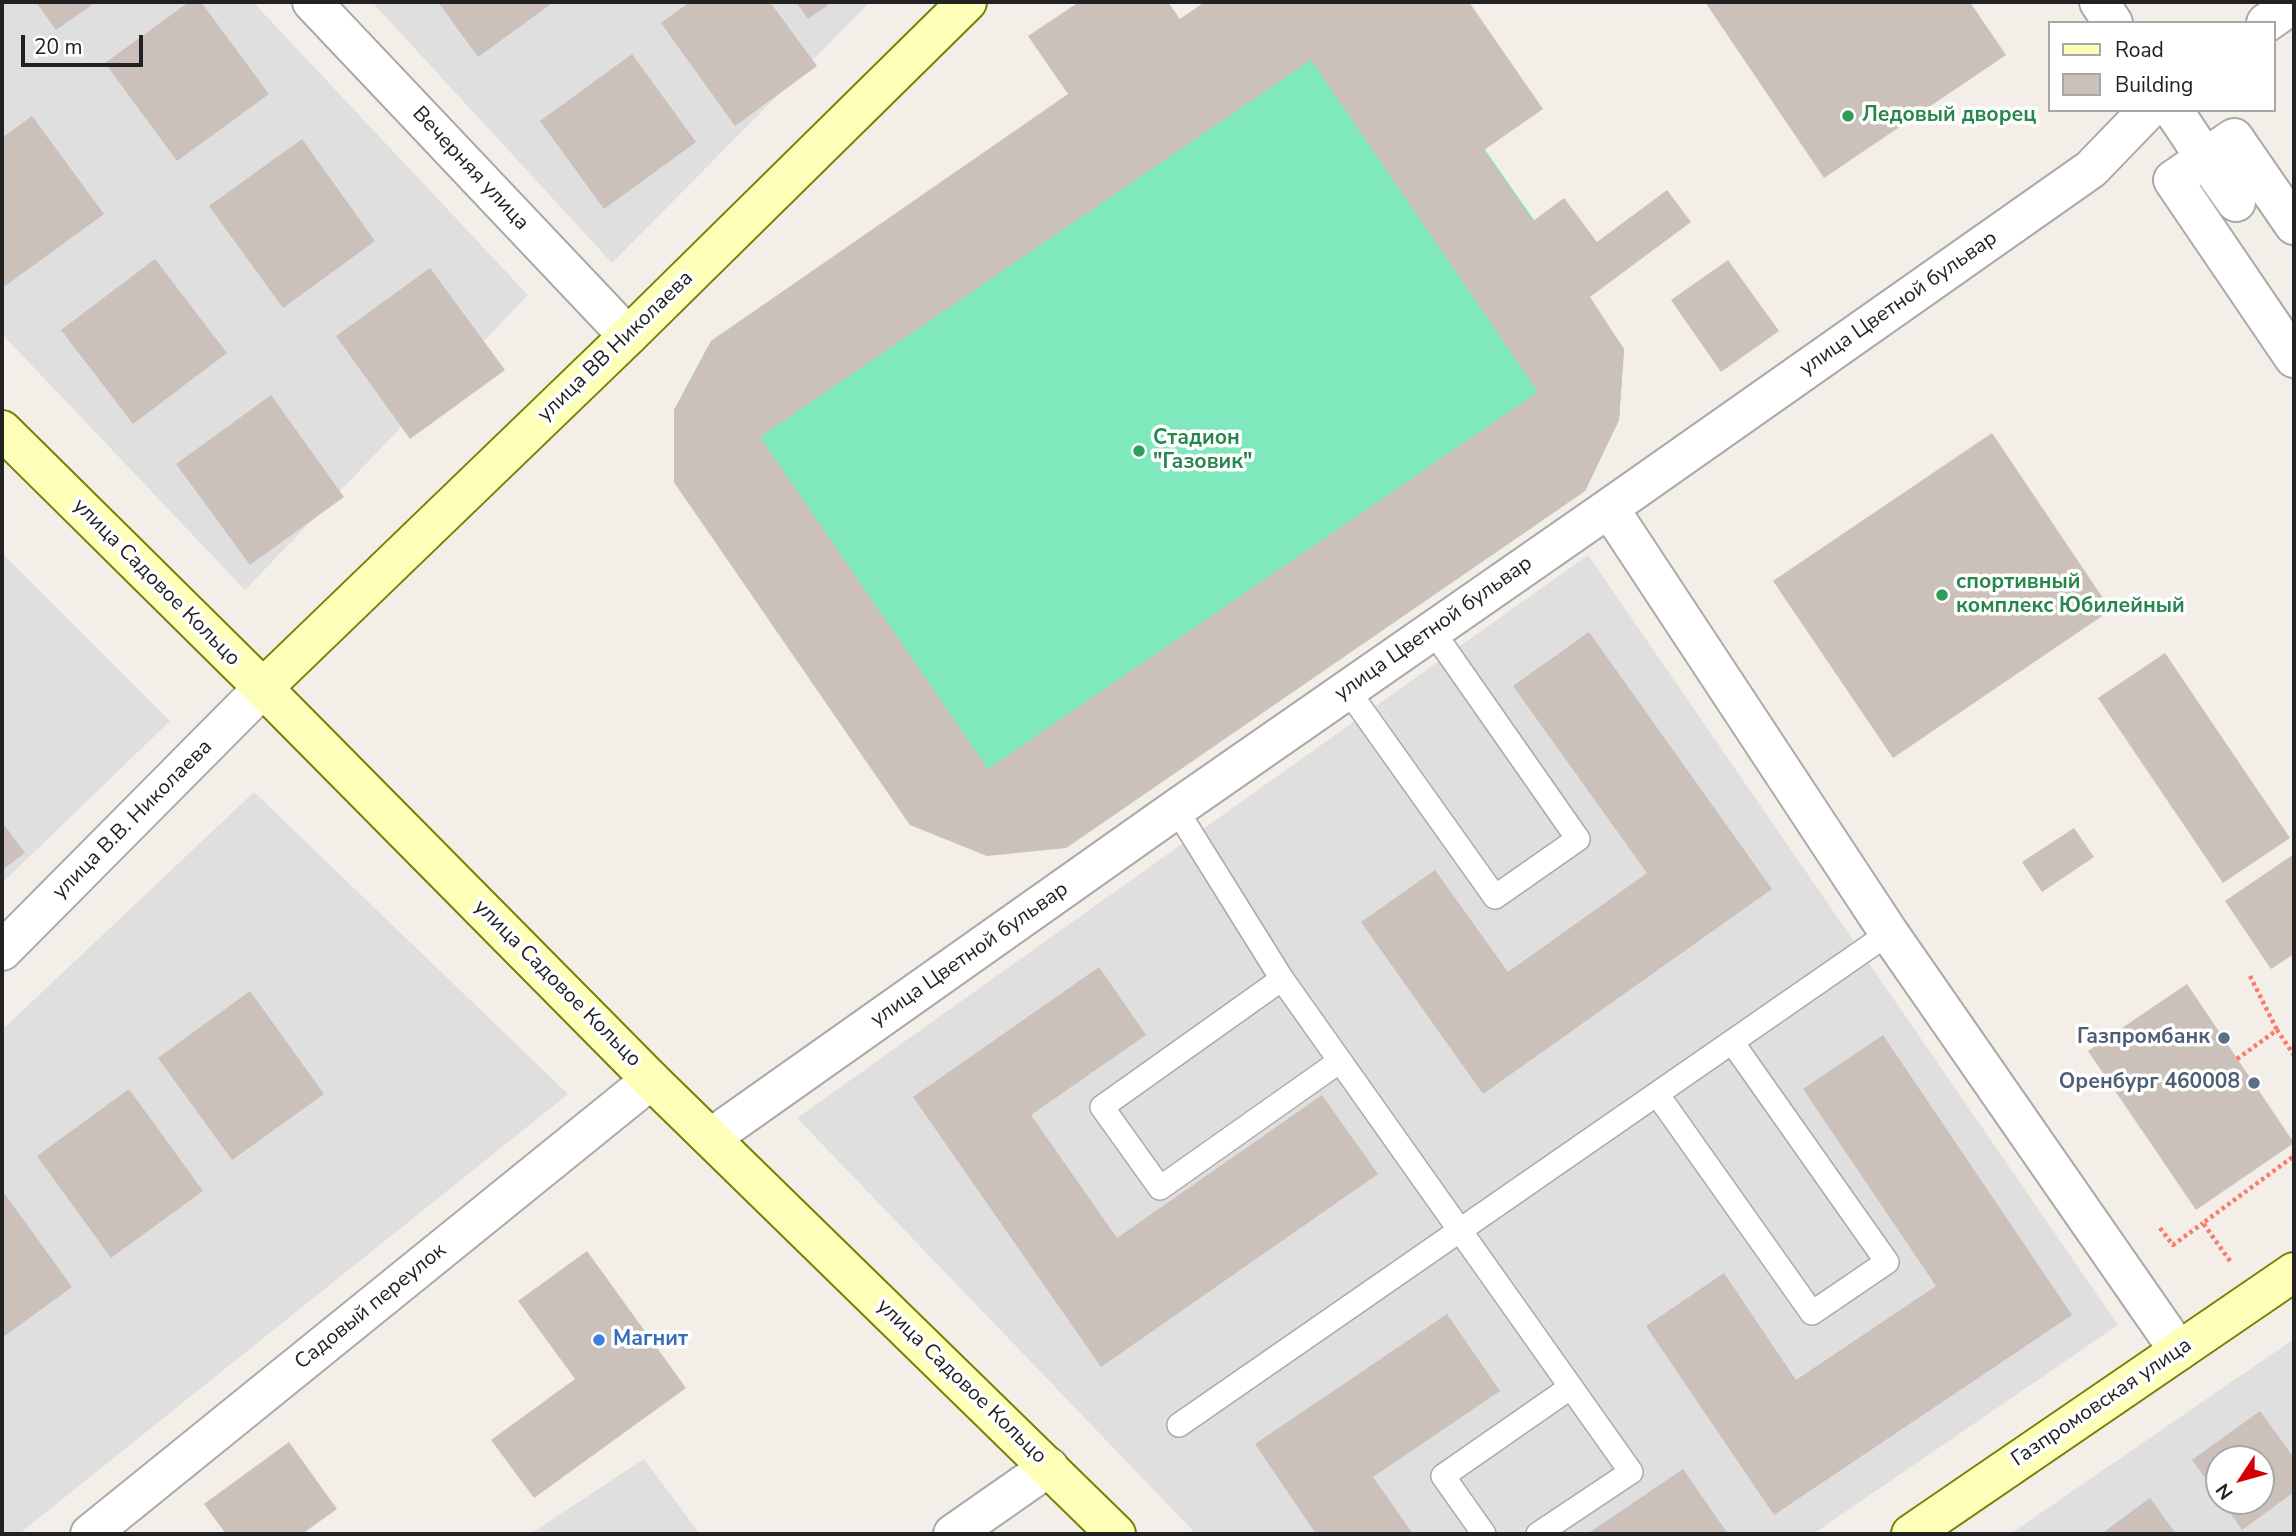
<!DOCTYPE html>
<meta charset="utf-8">
<style>
body{margin:0}
#map{position:relative;width:2296px;height:1536px;overflow:hidden;background:#f3efe8;font-family:"Nunito Sans",sans-serif}
canvas{display:block}
.frame{position:absolute;inset:0;border:4px solid #222;pointer-events:none}
.legend{position:absolute;left:2048px;top:21px;width:228px;height:91px;box-sizing:border-box;background:#fff;border:2px solid #a7a7a7;margin:0;padding:9px 12px;list-style:none;font-size:21px;color:#222}
.legend li{display:flex;align-items:center;gap:14px;height:35px}
.legend b{width:35px;border:2px solid #a7a7a7}
.north{position:absolute;left:2205px;top:1445px;width:70px;height:70px;box-sizing:border-box;background:#fff;border:2px solid #a7a7a7;border-radius:50%;rotate:234deg;font-size:19px;font-weight:700;line-height:28px;text-align:center;color:#222}
.north::after{content:'';display:block;margin:auto;width:24px;height:32px;background:#d30004;clip-path:polygon(50% 0,100% 100%,50% 72%,0 100%)}
.scale{position:absolute;left:21px;top:35px;width:122px;height:32px;box-sizing:border-box;border:4px solid #222;border-top:0;padding-left:9px;font-size:21px;line-height:24px;white-space:nowrap;color:#222;-webkit-text-stroke:5px #fff;paint-order:stroke}
</style>
<div id="map">
<canvas width="2296" height="1536"></canvas>
<div class="frame"></div>
<ul class="legend">
<li><b style="height:9px;background:#fdffb9"></b>Road</li>
<li><b style="height:19px;background:#cbc1ba"></b>Building</li>
</ul>
<div class="north">N</div>
<div class="scale">20 m</div>
</div>
<script>
const ctx = document.querySelector('canvas').getContext('2d');
ctx.lineJoin = 'round';
function paint(path, color) { ctx.fillStyle = color; ctx.fill(path, 'evenodd'); }
const poly = rows => new Path2D(rows.map(r => 'M' + r).join(''));
function trace(path, color, width, dash) { ctx.strokeStyle = color; ctx.lineWidth = width; ctx.lineCap = dash ? 'butt' : 'round'; ctx.setLineDash(dash || []); ctx.stroke(path); }
function drawText(font, color, halo, rows, align = 'center') {
  ctx.font = font + ' "Nunito Sans",sans-serif'; ctx.lineWidth = 7; ctx.setLineDash([]); ctx.textBaseline = 'middle'; ctx.strokeStyle = halo; ctx.fillStyle = color; for (const [text, x, y, turn = 0] of rows) {
    ctx.save(); ctx.translate(x, y); ctx.rotate((+turn || 0) * Math.PI / 180); ctx.textAlign = isNaN(turn) ? turn : align; if (halo) ctx.strokeText(text, 0, 0); ctx.fillText(text, 0, 0); ctx.restore();
  }
}
paint(poly([
 [2,2,253,2,528,295,245,590,2,334],
 [372,2,870,2,612,263],
 [2,553,170,721,2,883],
 [1588,555,2118,1325,1813,1534,1196,1534,797,1118],
 [254,792,568,1094,19,1534,2,1534,2,1030],
 [2294,1339,2294,1534,2010,1534],
 [2219,1459,2261,1459,2261,1501,2219,1501],
 [644,1459,700,1534,530,1534]
]), '#e0dfdf');
paint(poly([
 [1205,2,1382,2,1624,349,1619,420,1585,491,1066,848,910,825,674,482,674,410,711,341]
]), '#7fe8bd');
paint(poly([
 [36,2,96,2,56,30],
 [189,2,201,2,269,94,177,161,105,63],
 [438,2,554,2,478,57],
 [690,2,770,2,817,66,735,126,661,23],
 [796,2,832,2,808,19],
 [1079,2,1168,2,1180,19,1205,2,1469,2,1543,109,1484,150,1533,221,1564,198,1597,242,1667,190,1691,222,1590,297,1624,349,1619,420,1585,491,1066,848,987,856,910,825,674,482,674,410,711,341,1068,94,1028,36],
 [1311,60,1538,392,988,769,760,437],
 [1705,2,1970,2,2006,55,1824,178],
 [632,54,696,142,604,209,540,121],
 [32,116,104,214,5,286,2,281,2,138],
 [302,139,375,241,283,308,209,206],
 [155,259,227,353,133,424,61,330],
 [1728,260,1779,331,1721,372,1671,300],
 [430,268,505,370,410,439,336,336],
 [271,395,344,497,250,565,176,464],
 [1992,433,2111,610,1893,758,1773,581],
 [1589,632,1772,889,1483,1094,1361,922,1435,870,1508,972,1647,873,1513,686],
 [2165,653,2290,838,2223,883,2098,698],
 [2,822,25,853,2,870],
 [2074,828,2094,857,2042,892,2022,862],
 [2294,854,2294,954,2271,969,2225,901],
 [1099,967,1146,1035,1031,1115,1117,1238,1322,1095,1378,1174,1101,1367,913,1097],
 [2187,984,2294,1143,2196,1210,2088,1051],
 [250,991,324,1094,232,1160,158,1058],
 [1883,1035,2072,1315,1774,1515,1646,1326,1724,1273,1796,1380,1936,1286,1803,1089],
 [129,1089,203,1191,111,1258,37,1156],
 [2,1190,72,1287,2,1338],
 [587,1251,686,1388,534,1498,491,1440,575,1379,518,1301],
 [1447,1314,1500,1391,1373,1477,1413,1534,1316,1534,1255,1444],
 [2260,1411,2294,1458,2294,1492,2242,1530,2222,1501,2261,1501,2261,1459,2219,1459,2219,1497,2192,1460],
 [289,1442,337,1509,302,1534,226,1534,204,1504],
 [1683,1469,1728,1534,1587,1534],
 [2150,1498,2176,1534,2101,1534]
]), '#cbc1ba');
const lane = poly([
 [1347,689,1495,897,1578,839,1432,630],
 [1176,809,1282,979,1631,1472,1538,1534],
 [1282,979,1102,1107,1160,1188,1340,1061],
 [1657,1094,1812,1313,1887,1262,1732,1042],
 [1179,1425,1889,933],
 [1484,1534,1443,1476,1571,1387]
]);
const street = poly([
 [312,2,628,336],
 [2099,2,2113,23],
 [2266,23,2294,3],
 [2173,110,2205,158,2173,180,2294,358],
 [2236,202,2205,158,2234,138,2294,225],
 [1609,508,1889,933,2179,1351],
 [2,951,263,688],
 [712,1137,1176,809,1609,508,2091,169,2148,110],
 [90,1534,651,1080],
 [953,1534,1049,1467]
]);
const secondary = poly([
 [2,430,263,688,651,1080,1116,1534],
 [263,688,628,336,967,2],
 [1911,1534,2294,1272]
]);
trace(lane, '#a9a9a9', 26);
trace(street, '#a9a9a9', 42);
trace(secondary, '#768100', 42);
trace(poly([
 [2250,976,2277,1030],
 [2237,1059,2277,1030,2294,1055],
 [2160,1228,2173,1245,2203,1223],
 [2230,1261,2203,1223,2294,1156]
]), '#ff786c', 4.5, [3.5, 3.5]);
trace(lane, '#fff', 23);
trace(street, '#fff', 38);
trace(secondary, '#fdffb9', 38);
for (const [x, y, r, color] of [
 [1848,116,7,"#2e9e5b"],
 [1139,451,7,"#2e9e5b"],
 [1942,595,7,"#2e9e5b"],
 [2224,1038,7,"#5c6f8a"],
 [2254,1083,7,"#5c6f8a"],
 [599,1340,7,"#3f7fe0"]
]) { const dot = new Path2D(); dot.arc(x, y, r, 0, 2 * Math.PI); ctx.fillStyle = color; ctx.fill(dot); trace(dot, '#fff', 2.5); }
drawText('bold 21px', '#27864d', '#fff', [
 ["Ледовый дворец",1862,116],
 ["Стадион",1153,439],
 ["\"Газовик\"",1153,463],
 ["спортивный",1956,583],
 ["комплекс Юбилейный",1956,607]
], 'left');
drawText('21px', '#222', '#fff', [
 ["Вечерняя улица",470,169,47],
 ["улица Цветной бульвар",1899,304,-35],
 ["улица ВВ Николаева",616,347,-44],
 ["улица Садовое Кольцо",156,583,45],
 ["улица Цветной бульвар",1434,629,-35],
 ["улица В.В. Николаева",133,820,-45],
 ["улица Цветной бульвар",970,955,-35],
 ["улица Садовое Кольцо",557,984,45],
 ["Садовый переулок",371,1307,-39],
 ["улица Садовое Кольцо",961,1382,44],
 ["Газпромовская улица",2102,1403,-34]
]);
drawText('bold 21px', '#4e5e75', '#fff', [
 ["Газпромбанк",2210,1038],
 ["Оренбург 460008",2240,1083]
], 'right');
drawText('bold 21px', '#366cbe', '#fff', [
 ["Магнит",613,1340]
], 'left');
</script>
